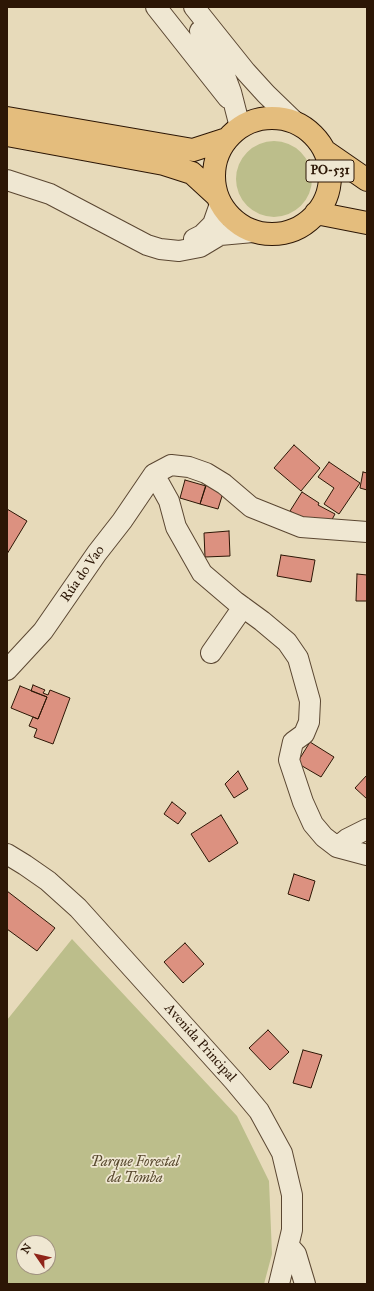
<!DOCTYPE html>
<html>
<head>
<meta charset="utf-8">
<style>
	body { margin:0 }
	#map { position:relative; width:374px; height:1291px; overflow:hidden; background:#e7daba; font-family:"IM FELL Great Primer",serif }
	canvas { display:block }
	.frame { position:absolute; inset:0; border:8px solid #2c1605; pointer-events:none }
	.north { position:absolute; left:16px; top:1235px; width:40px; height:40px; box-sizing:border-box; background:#efe7d2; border:1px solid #a19380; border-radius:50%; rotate:304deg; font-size:11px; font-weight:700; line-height:16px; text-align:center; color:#2c1605 }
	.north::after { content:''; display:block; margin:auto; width:14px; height:18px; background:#8f2418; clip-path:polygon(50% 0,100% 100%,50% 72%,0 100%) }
</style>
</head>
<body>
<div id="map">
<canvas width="374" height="1291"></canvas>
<div class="frame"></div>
<div class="north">N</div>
</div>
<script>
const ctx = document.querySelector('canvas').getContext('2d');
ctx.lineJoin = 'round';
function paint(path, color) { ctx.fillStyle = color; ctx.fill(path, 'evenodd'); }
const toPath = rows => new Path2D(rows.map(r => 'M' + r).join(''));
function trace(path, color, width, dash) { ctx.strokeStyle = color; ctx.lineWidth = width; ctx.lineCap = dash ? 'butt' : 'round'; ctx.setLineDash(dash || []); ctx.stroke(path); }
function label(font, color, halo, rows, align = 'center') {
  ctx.font = font + ' "IM FELL Great Primer",serif'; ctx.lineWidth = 3.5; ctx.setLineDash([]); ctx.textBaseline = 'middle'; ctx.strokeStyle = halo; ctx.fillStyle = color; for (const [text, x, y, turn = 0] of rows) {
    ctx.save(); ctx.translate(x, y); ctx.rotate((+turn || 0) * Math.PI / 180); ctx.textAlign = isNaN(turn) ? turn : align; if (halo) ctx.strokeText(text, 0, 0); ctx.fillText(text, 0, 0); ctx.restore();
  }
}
paint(toPath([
	'236 179a38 38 0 1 1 76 0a38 38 0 1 1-76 0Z',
	[72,939,237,1116,269,1181,272,1254,264,1284,7,1284,7,1020],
	[24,1243,48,1243,48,1267,24,1267]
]), '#bcbe8b');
const building = toPath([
	[294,445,320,468,301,491,274,468,294,445],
	[329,462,360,483,339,514,324,504,334,488,318,477,329,462],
	[363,472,367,473,367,490,360,488,363,472],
	[185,480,206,486,200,504,180,498,185,480],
	[207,481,223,493,218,509,200,504,207,481],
	[302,492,319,503,318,505,335,514,328,527,308,522,290,511,302,492],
	[7,509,27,521,7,554,7,509],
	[229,531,230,556,205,557,204,533,229,531],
	[281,555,315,560,311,582,277,576,281,555],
	[357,574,367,575,367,601,356,601,357,574],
	[33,685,45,690,43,693,48,695,50,690,70,698,53,744,34,737,37,729,29,726,33,717,38,719,47,697,31,691,33,685],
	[20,686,47,697,38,719,11,708,20,686],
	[310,742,334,757,321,777,297,763,310,742],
	[238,771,248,789,234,798,225,784,238,771],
	[367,775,367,799,355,788,367,775],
	[172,802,186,813,178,824,164,814,172,802],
	[221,815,238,843,209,862,191,834,221,815],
	[294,874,315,881,309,901,288,894,294,874],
	[7,891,55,928,37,951,7,929,7,891],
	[185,943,204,964,183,983,164,962,185,943],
	[268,1030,289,1052,270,1070,249,1048,268,1030],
	[303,1050,322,1055,311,1088,293,1083,303,1050]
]);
paint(building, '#dc9180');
trace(building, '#2c1605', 1);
const minor = toPath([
	[156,7,228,98],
	[194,7,246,72,266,94,296,123],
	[200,31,222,68,231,92,240,127],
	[7,180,50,194,147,245,160,249,179,251,200,247,220,235,253,232],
	[194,239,202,235,213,224,220,204],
	[154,474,169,501,176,527,202,573,236,602,262,621,287,642,298,658,310,701,309,722,304,734,293,742,289,760,303,802,313,824,324,837,337,847,367,855],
	[211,653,243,607],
	[7,670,43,631,97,553,122,521,154,474,171,465,189,467,206,473,224,484,251,507,301,527,367,532],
	[337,847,347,839,367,829],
	[7,854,25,865,48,881,78,908,234,1081,259,1111,282,1153,292,1195,292,1230,279,1284],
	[289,1246,296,1254,305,1284]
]);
const major = toPath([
	'214 176a58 58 0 1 1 116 0a58 58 0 1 1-116 0Z',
	[7,118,193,150,227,139],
	[7,135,164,164,192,173,217,196],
	[325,151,367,180],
	[316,213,367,223]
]);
trace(minor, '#5b4732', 22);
trace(major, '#2c1605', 24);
trace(minor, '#efe7d2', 20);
trace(major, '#e4bd7d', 22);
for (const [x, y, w] of [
	[330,171,48]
]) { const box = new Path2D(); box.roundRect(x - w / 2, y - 11, w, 22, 3); ctx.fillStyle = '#efe7d2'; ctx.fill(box); trace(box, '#2c1605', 1); }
label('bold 13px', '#2c1605', null, [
	["PO-531",330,171]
]);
label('14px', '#2c1605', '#efe7d2', [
	["Rúa do Vao",83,574,-55],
	["Avenida Principal",200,1043,48]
]);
label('italic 14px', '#57482d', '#efe7d2', [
	["Parque Forestal",135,1163],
	["da Tomba",135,1179]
]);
</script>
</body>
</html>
